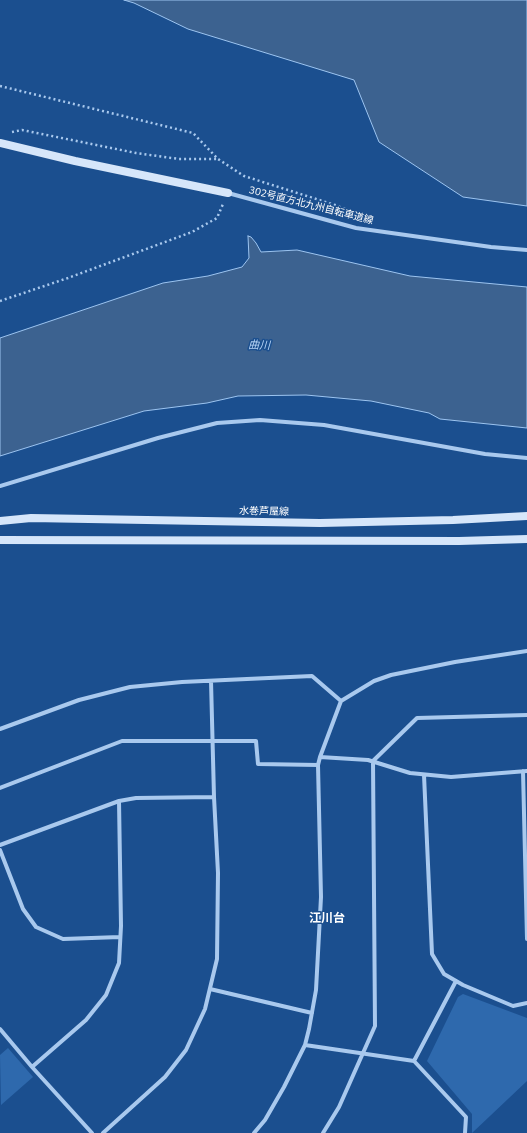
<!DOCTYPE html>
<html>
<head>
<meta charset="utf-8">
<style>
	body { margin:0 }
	canvas { display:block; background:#1b4f8f }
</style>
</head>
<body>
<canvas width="527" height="1133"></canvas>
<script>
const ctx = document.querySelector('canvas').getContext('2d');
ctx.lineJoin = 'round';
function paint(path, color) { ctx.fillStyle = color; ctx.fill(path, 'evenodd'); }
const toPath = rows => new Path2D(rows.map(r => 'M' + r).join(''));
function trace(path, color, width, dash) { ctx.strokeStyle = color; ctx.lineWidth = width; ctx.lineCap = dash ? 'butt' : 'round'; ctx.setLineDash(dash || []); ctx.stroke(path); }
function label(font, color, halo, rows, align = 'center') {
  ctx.font = font + ' "Nunito Sans","Noto Sans JP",sans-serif'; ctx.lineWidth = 3; ctx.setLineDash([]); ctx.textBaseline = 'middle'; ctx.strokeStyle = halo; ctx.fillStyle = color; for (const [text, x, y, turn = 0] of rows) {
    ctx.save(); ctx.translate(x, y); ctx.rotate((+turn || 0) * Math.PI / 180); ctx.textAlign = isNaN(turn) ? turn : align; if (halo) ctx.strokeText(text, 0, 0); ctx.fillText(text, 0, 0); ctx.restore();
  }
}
paint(toPath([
	[463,994,527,1018,527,1081,472,1133,472,1114,427,1061,458,997],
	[8,1048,33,1077,1,1105,0,1055]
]), '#2e69ad');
const water = toPath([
	[124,0,527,0,527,206,463,197,379,142,354,80,188,29,134,3,124,0],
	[248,236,251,237,256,243,261,252,297,250,410,276,527,287,527,428,440,419,429,413,371,401,306,395,238,396,207,403,144,411,0,456,0,338,163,283,208,276,242,267,249,258,248,236]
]);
paint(water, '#3c6290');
trace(water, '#9cc4f0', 1);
trace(toPath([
	[0,86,193,133,218,159,244,176,335,205,366,217],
	[12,132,22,130,136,153,179,159,218,159],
	[0,301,68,278,192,232,217,218,223,204]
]), '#a9c9ee', 2.5, [2, 3]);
trace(toPath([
	[228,193,356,228,491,247,527,250],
	[0,486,158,438,217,423,260,420,324,425,485,454,527,458],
	[0,729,79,700,130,687,182,682,312,676,341,701],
	[320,757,368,760,410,773,451,777,527,771],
	[523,771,527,939],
	[424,775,432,954,444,974,463,985,513,1006,527,1003],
	[0,788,122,741,256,741,258,764,318,765],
	[0,845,119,801,136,798,214,797],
	[0,850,23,909,36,927,63,939,120,937],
	[210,989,312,1013],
	[0,1029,32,1067,92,1133],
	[305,1045,414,1061,466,1117,465,1133],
	[414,1061,456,981],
	[32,1067,86,1020,106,995,119,963,121,926,119,801],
	[103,1133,165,1077,186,1050,205,1009,217,959,218,873,214,797,211,681],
	[254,1133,265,1120,284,1087,305,1045,309,1029,316,990,321,897,318,765,320,757,341,701,374,681,391,675,455,662,527,651],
	[323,1133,339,1107,375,1026,373,761,417,718,527,715]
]), '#a9c9ee', 4);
trace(toPath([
	[0,143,75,161,228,193],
	[0,521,31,518,320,523,453,520,527,516],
	[0,540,459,541,527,539]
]), '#d6e6fa', 8);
label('10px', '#fff', '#1b4f8f', [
	["302号直方北九州自転車道線",311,206,14],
	["水巻芦屋線",264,512,1]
]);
label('italic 11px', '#b5d3f5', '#1b4f8f', [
	["曲川",259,346,2]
]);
label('bold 12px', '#fff', '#1b4f8f', [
	["江川台",327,919]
]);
</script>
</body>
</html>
